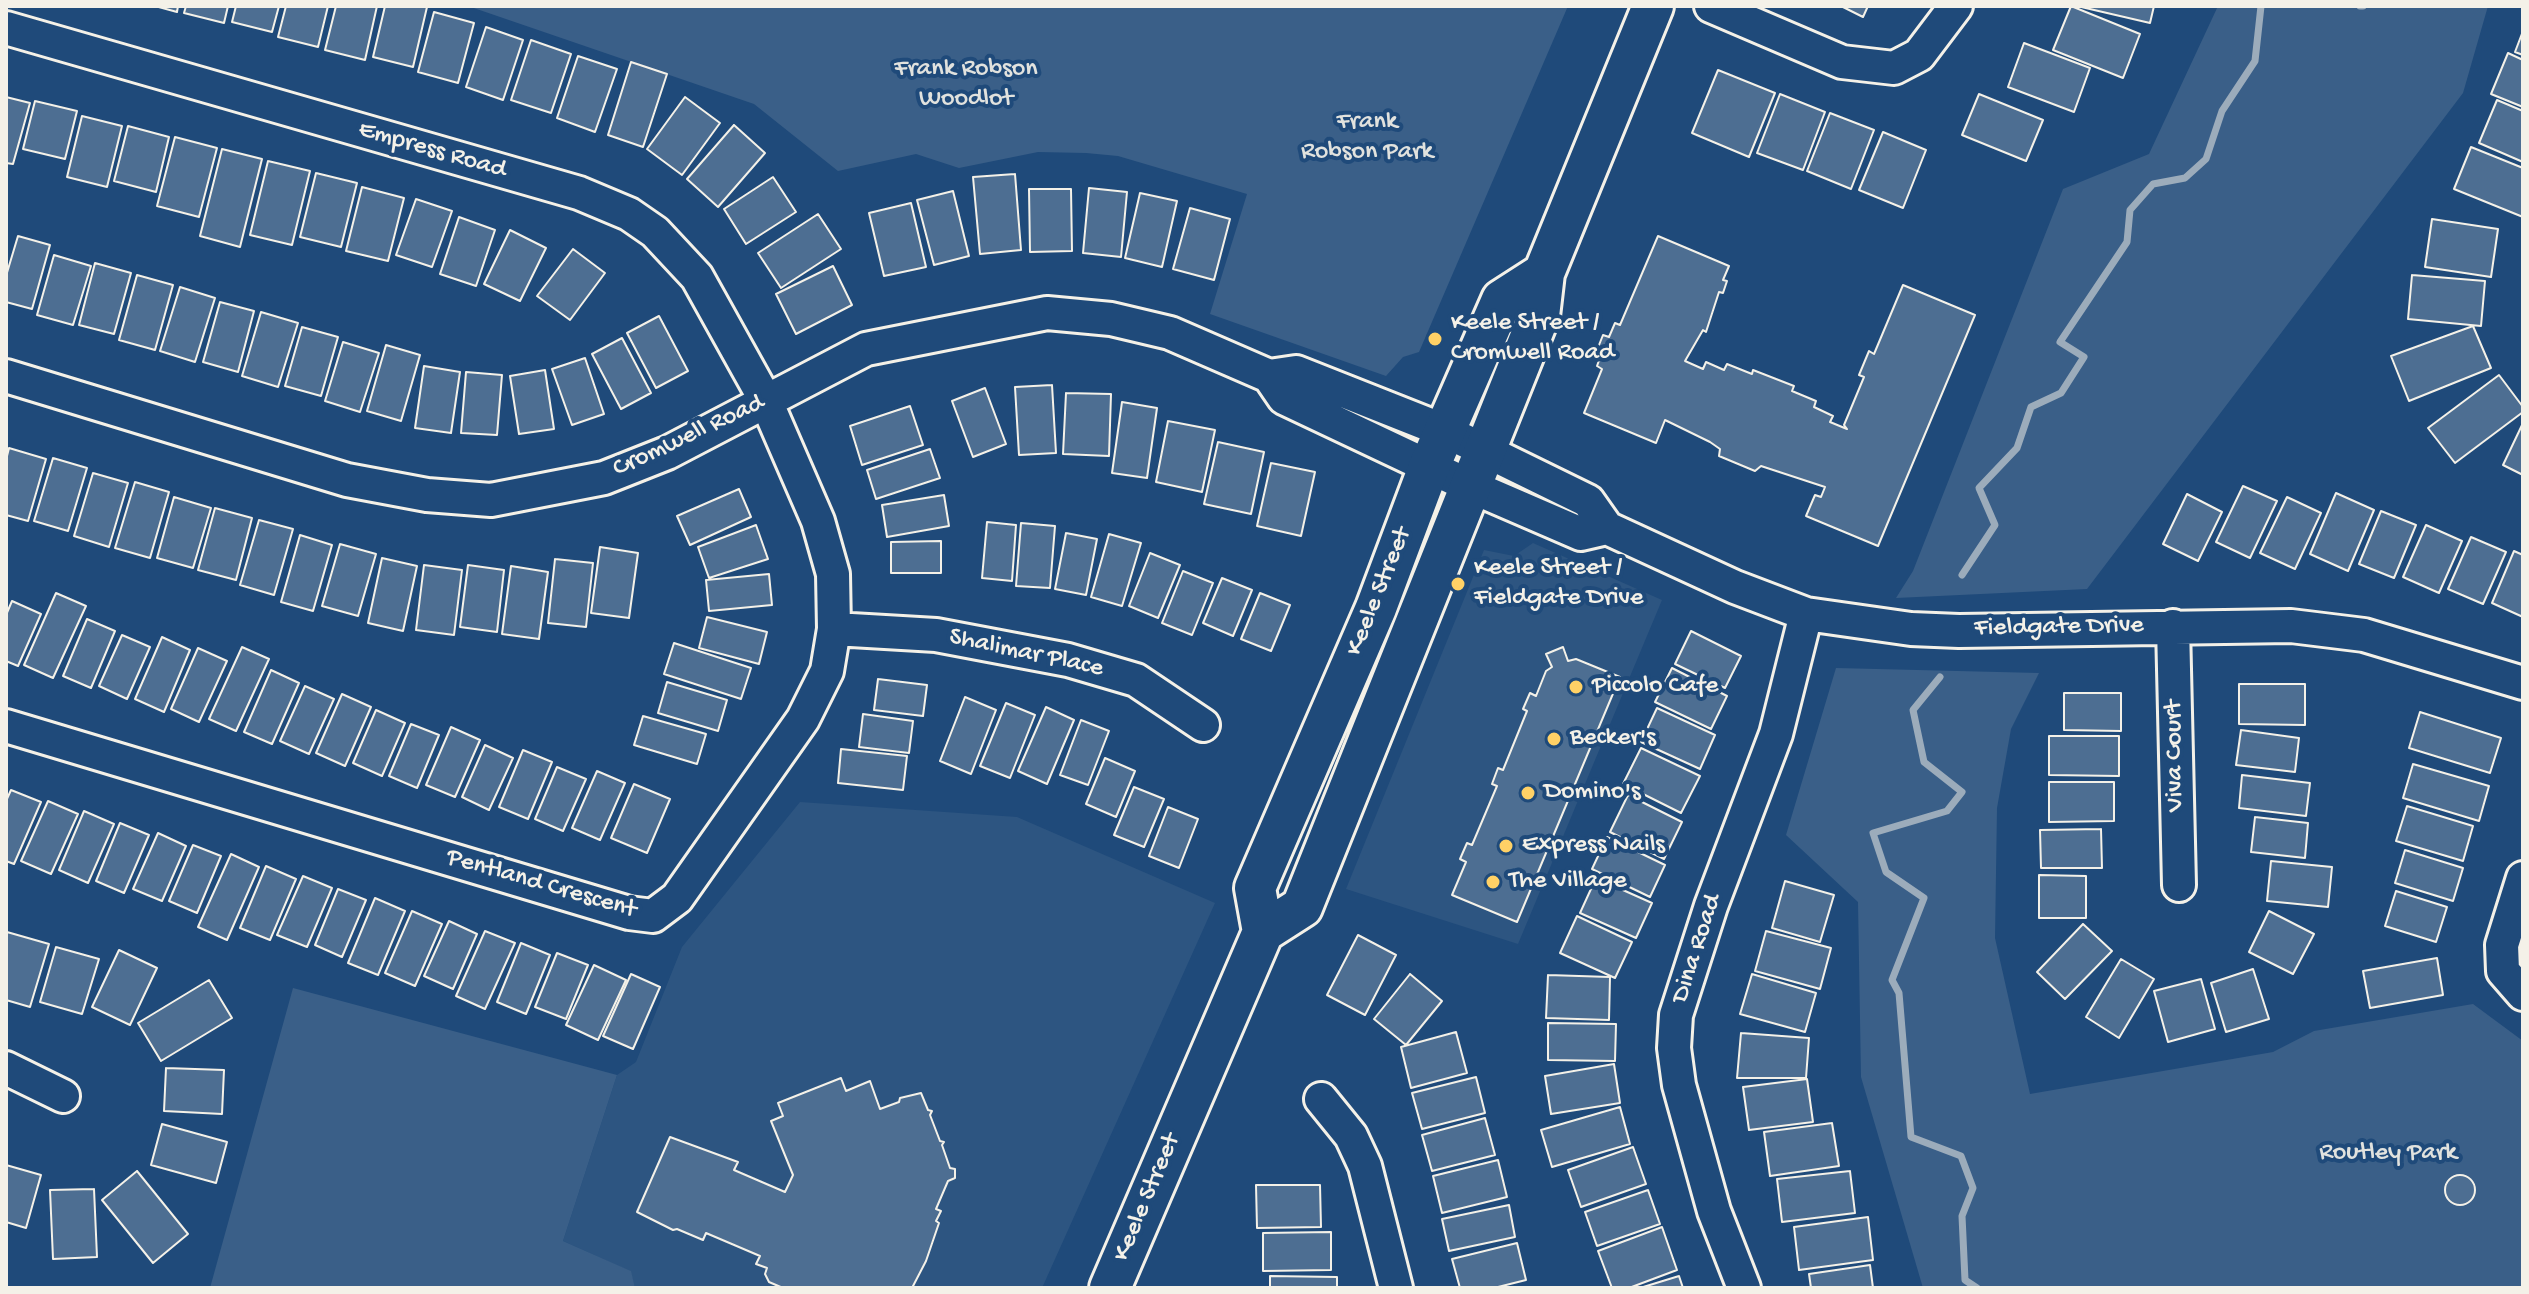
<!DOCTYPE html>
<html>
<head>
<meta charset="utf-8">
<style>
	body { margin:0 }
	#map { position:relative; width:2529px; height:1294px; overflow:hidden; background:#1f4a7a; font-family:"Gochi Hand",sans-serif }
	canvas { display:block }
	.frame { position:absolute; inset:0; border:8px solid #f4f1e8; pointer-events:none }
</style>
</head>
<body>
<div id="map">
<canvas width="2529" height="1294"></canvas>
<div class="frame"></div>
</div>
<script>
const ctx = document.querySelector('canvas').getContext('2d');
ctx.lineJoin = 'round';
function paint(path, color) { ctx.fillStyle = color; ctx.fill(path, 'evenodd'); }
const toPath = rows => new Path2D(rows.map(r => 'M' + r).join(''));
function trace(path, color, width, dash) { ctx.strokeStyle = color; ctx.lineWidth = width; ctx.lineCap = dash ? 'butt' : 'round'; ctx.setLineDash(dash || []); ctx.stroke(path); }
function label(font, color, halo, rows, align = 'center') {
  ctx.font = font + ' "Gochi Hand",sans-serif'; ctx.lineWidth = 8; ctx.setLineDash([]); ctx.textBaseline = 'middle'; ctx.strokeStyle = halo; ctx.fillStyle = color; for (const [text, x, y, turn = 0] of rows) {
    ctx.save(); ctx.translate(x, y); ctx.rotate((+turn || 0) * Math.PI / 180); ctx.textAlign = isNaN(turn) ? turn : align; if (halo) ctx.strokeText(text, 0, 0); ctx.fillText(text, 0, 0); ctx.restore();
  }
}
paint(toPath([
	[1533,543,1662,600,1518,944,1346,889,1484,550,1514,556],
	[800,802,1017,817,1215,903,1042,1288,635,1288,630,1271,563,1241,617,1075,636,1062,682,947]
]), '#2d5581');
paint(toPath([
	[468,6,1568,6,1419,352,1403,357,1386,376,1210,314,1247,194,1118,156,1086,153,1038,152,959,168,916,154,838,171,754,104],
	[2218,6,2488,6,2463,93,2087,589,1896,598,1913,571,2063,189,2149,154],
	[1836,668,2039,673,2011,729,1997,808,1995,938,2030,1094,2273,1052,2314,1031,2473,1004,2523,1041,2523,1288,1923,1288,1861,1077,1858,902,1786,835],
	[293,988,617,1075,563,1241,631,1271,635,1288,210,1288]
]), '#3a5f88');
trace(toPath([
	[2360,6,2363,6],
	[1962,575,1995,525,1979,488,2017,448,2031,407,2061,393,2084,357,2060,342,2127,242,2130,210,2153,184,2185,178,2206,159,2222,111,2255,61,2261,6],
	[1940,677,1913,710,1924,762,1962,792,1947,811,1873,833,1886,872,1924,898,1892,980,1899,993,1911,1137,1961,1156,1973,1188,1962,1216,1965,1280,1977,1288]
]), '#9cacbb', 7);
const building = toPath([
	[155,6,178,6,177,12,155,6],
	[186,6,228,6,224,23,184,13,186,6],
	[236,6,279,6,272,32,232,22,236,6],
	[286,6,328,6,318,47,278,37,286,6],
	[336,6,377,6,365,60,325,50,336,6],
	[385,6,427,7,413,67,373,57,385,6],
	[1841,6,1868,6,1863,17,1841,6],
	[2071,6,2140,34,2123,78,2053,50,2071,6],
	[2077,6,2154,6,2150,23,2077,6],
	[434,12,474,23,458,83,418,72,434,12],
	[486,27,523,40,503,100,466,87,486,27],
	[2523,31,2523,55,2515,52,2523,31],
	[531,40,571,54,551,113,511,100,531,40],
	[2024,43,2090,68,2074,112,2008,87,2024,43],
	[2508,53,2523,60,2523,107,2491,94,2508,53],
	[578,56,617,69,595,132,557,118,578,56],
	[631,62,667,74,643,147,608,135,631,62],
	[1718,70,1775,93,1749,157,1692,133,1718,70],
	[1780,94,1825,112,1803,170,1757,153,1780,94],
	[1979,94,2043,120,2026,161,1962,135,1979,94],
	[6,97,30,103,13,164,6,163,6,97],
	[685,97,720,123,682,175,647,149,685,97],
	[2497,100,2523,111,2523,162,2479,143,2497,100],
	[35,101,77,111,65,159,23,149,35,101],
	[1830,113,1874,130,1851,189,1807,171,1830,113],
	[82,116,122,126,107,187,67,177,82,116],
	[734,125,765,153,718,207,687,179,734,125],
	[128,126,169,137,156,192,114,181,128,126],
	[1883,132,1926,150,1903,208,1859,190,1883,132],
	[175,137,217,148,199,217,157,206,175,137],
	[2471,147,2523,168,2523,217,2454,189,2471,147],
	[222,149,262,159,240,247,200,236,222,149],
	[268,161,310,171,292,245,250,235,268,161],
	[316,173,357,183,341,247,300,237,316,173],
	[1015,174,1021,250,980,254,973,177,1015,174],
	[773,177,796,212,746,244,724,209,773,177],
	[362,187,404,198,388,261,346,251,362,187],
	[1089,188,1127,192,1121,257,1083,253,1089,188],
	[1029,189,1071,189,1072,251,1030,252,1029,189],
	[953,191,969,256,934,265,917,200,953,191],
	[1140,193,1177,201,1162,267,1125,258,1140,193],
	[416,199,452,211,432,267,396,255,416,199],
	[911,203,926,267,884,276,869,213,911,203],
	[1190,208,1230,219,1214,280,1173,269,1190,208],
	[818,214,841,249,781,288,758,253,818,214],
	[459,217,495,230,476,286,440,274,459,217],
	[2432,219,2498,229,2491,277,2425,267,2432,219],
	[510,230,546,248,520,301,484,284,510,230],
	[18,236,50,245,32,309,6,302,6,276,18,236],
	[1658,236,1729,266,1723,280,1727,281,1723,293,1719,292,1706,332,1703,330,1685,361,1703,369,1706,362,1724,370,1727,364,1752,374,1753,370,1794,386,1792,391,1816,401,1814,407,1833,416,1830,422,1847,429,1844,425,1864,377,1859,375,1869,351,1874,354,1903,285,1975,315,1878,546,1806,516,1815,495,1821,497,1825,487,1761,466,1755,471,1719,456,1720,449,1710,442,1665,420,1656,443,1584,413,1602,369,1597,366,1602,352,1597,350,1603,335,1609,337,1615,323,1620,325,1658,236],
	[573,249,605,273,570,320,537,296,573,249],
	[54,255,91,266,73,325,37,315,54,255],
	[95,263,131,273,114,334,79,325,95,263],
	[833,266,852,305,796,334,776,294,833,266],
	[137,275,173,285,155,350,119,340,137,275],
	[2412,275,2485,281,2481,326,2408,319,2412,275],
	[180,287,215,298,195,362,160,351,180,287],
	[220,302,254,311,238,372,203,362,220,302],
	[261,312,298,323,278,387,242,376,261,312],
	[659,316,688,371,656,388,627,333,659,316],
	[2473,326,2491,368,2409,401,2391,356,2473,326],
	[302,327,338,337,321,396,285,386,302,327],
	[622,338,651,393,621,409,592,354,622,338],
	[343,342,379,353,360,412,325,401,343,342],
	[386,345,420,355,401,421,367,411,386,345],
	[585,358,604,414,572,425,552,369,585,358],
	[424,366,460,372,451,433,415,428,424,366],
	[545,370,554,429,519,434,510,376,545,370],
	[466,372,502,375,497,435,461,433,466,372],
	[2499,375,2523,407,2523,412,2455,463,2428,428,2499,375],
	[1052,385,1056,453,1019,455,1015,387,1052,385],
	[985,388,1006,444,973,457,952,401,985,388],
	[1066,393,1111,394,1109,456,1063,454,1066,393],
	[1122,402,1157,408,1147,478,1112,473,1122,402],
	[910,406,923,445,862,465,850,426,910,406],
	[1168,421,1215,430,1202,492,1156,482,1168,421],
	[2523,423,2523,475,2503,465,2523,423],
	[1218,442,1264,452,1251,514,1204,504,1218,442],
	[9,448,46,459,28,521,6,515,6,460,9,448],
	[930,449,940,478,876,499,867,470,930,449],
	[53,458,87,468,68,531,34,521,53,458],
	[1271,463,1315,472,1301,536,1257,526,1271,463],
	[93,473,128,483,109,547,74,536,93,473],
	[135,482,169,492,150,558,115,548,135,482],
	[2243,486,2277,501,2250,558,2216,542,2243,486],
	[739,489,751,517,690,545,677,516,739,489],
	[2336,493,2374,510,2348,571,2310,554,2336,493],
	[2187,494,2222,512,2198,561,2163,544,2187,494],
	[944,495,949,526,887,537,882,505,944,495],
	[174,497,211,508,193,568,157,558,174,497],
	[2287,497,2321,513,2295,569,2260,553,2287,497],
	[215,508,252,518,236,580,198,570,215,508],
	[2381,511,2416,525,2394,578,2359,564,2381,511],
	[259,520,293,529,274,595,240,585,259,520],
	[987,522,1016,525,1012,581,982,578,987,522],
	[1021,523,1055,526,1050,588,1016,586,1021,523],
	[756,525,768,559,709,578,698,547,756,525],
	[2426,525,2462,541,2439,593,2403,577,2426,525],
	[1066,533,1097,539,1086,595,1055,589,1066,533],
	[1109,534,1141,543,1122,606,1091,597,1109,534],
	[300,535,332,545,313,611,281,602,300,535],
	[2471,537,2506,552,2483,604,2448,589,2471,537],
	[941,541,941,573,891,573,891,542,941,541],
	[340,544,376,554,358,616,322,606,340,544],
	[600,547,638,553,629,618,591,613,600,547],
	[2514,551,2523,555,2523,617,2492,603,2514,551],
	[1150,553,1180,565,1158,618,1129,606,1150,553],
	[382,558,417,566,403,631,368,623,382,558],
	[555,559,593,563,586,627,548,623,555,559],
	[424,565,462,570,454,635,416,630,424,565],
	[468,565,504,570,497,632,460,627,468,565],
	[511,566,548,572,539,639,502,634,511,566],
	[1183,571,1213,583,1192,635,1162,623,1183,571],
	[769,574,772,605,709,611,706,580,769,574],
	[1222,578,1252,590,1233,636,1203,623,1222,578],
	[56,593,86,606,53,678,24,665,56,593],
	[1260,593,1290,605,1271,651,1241,639,1260,593],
	[12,601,41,614,18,666,6,661,6,615,12,601],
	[707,617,767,632,759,664,699,648,707,617],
	[87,619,115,631,91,688,63,676,87,619],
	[1691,631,1741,656,1725,688,1675,664,1691,631],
	[122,635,150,647,127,699,99,686,122,635],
	[162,637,190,650,164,712,135,699,162,637],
	[674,643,751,668,741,699,664,674,674,643],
	[242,647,269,659,236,731,209,719,242,647],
	[1563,647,1568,661,1576,659,1620,677,1517,922,1452,895,1466,862,1460,859,1467,843,1472,845,1497,786,1492,784,1498,768,1503,770,1527,711,1523,709,1530,693,1536,696,1546,671,1552,667,1546,654,1563,647],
	[198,648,227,661,199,722,171,709,198,648],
	[1672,668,1727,696,1711,729,1655,702,1672,668],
	[271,670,299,683,272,744,244,732,271,670],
	[878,679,927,685,923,716,874,710,878,679],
	[667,682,727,700,718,731,658,713,667,682],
	[2239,684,2305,684,2305,725,2239,724,2239,684],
	[305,686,334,699,309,754,280,741,305,686],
	[2064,693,2121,693,2121,731,2064,730,2064,693],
	[342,694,371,707,345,766,316,753,342,694],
	[965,697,996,710,971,774,940,761,965,697],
	[1006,703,1035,715,1010,778,980,766,1006,703],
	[1046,707,1074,720,1047,784,1018,771,1046,707],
	[1657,708,1715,735,1700,769,1641,742,1657,708],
	[376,710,405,723,382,776,353,763,376,710],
	[2420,712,2501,738,2490,773,2409,748,2420,712],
	[863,714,913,721,909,753,859,747,863,714],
	[643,716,706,734,697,764,634,745,643,716],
	[1081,720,1109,731,1088,785,1060,775,1081,720],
	[411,724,439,735,417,788,389,776,411,724],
	[451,727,480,740,455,797,426,785,451,727],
	[2241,730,2299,738,2295,772,2236,765,2241,730],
	[2049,736,2119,736,2119,776,2049,775,2049,736],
	[485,745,513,758,489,810,462,797,485,745],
	[1641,748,1700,776,1681,813,1623,784,1641,748],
	[841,749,907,756,903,790,838,783,841,749],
	[523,750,552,762,528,819,499,807,523,750],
	[1105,758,1135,771,1116,817,1086,804,1105,758],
	[2413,764,2489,786,2479,821,2403,798,2413,764],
	[557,767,586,779,563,831,535,819,557,767],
	[597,771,625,783,600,840,572,828,597,771],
	[2242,775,2310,783,2306,816,2239,808,2242,775],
	[2049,782,2114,782,2114,821,2049,822,2049,782],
	[634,784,670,799,647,853,611,838,634,784],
	[1134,787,1164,799,1144,847,1114,835,1134,787],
	[11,790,41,802,14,864,6,861,6,801,11,790],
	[1628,795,1682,822,1664,859,1610,832,1628,795],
	[48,801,78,814,51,874,21,861,48,801],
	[2407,806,2473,826,2463,861,2396,841,2407,806],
	[1168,807,1198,819,1179,868,1149,856,1168,807],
	[84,811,114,824,88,883,59,870,84,811],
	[2255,817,2308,823,2305,858,2251,852,2255,817],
	[120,823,149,835,124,893,96,881,120,823],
	[2101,829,2102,868,2041,868,2040,830,2101,829],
	[158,833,186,846,162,901,133,889,158,833],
	[1607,837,1665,865,1650,897,1592,869,1607,837],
	[193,845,221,856,197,913,169,901,193,845],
	[2405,850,2463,868,2453,901,2395,883,2405,850],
	[231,854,259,867,227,940,198,927,231,854],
	[2271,861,2332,867,2328,907,2267,901,2271,861],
	[266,866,296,879,270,940,240,928,266,866],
	[2039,875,2086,876,2086,918,2039,918,2039,875],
	[303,876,332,888,307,947,277,935,303,876],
	[1596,878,1652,903,1636,938,1580,913,1596,878],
	[1785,881,1834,895,1820,942,1772,928,1785,881],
	[338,889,366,900,342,957,315,945,338,889],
	[2396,891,2447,907,2436,942,2385,926,2396,891],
	[375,898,405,911,378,975,348,963,375,898],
	[412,911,442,924,415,986,385,973,412,911],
	[2269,911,2314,934,2293,974,2249,952,2269,911],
	[1577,916,1632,942,1615,978,1560,953,1577,916],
	[449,921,477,934,453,989,424,976,449,921],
	[2083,924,2112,951,2065,999,2037,972,2083,924],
	[485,931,515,943,485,1009,456,996,485,931],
	[1766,931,1831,948,1820,989,1755,971,1766,931],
	[7,932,49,944,30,1007,6,1000,7,932],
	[1358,935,1396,955,1365,1015,1327,995,1358,935],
	[521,943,550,955,526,1014,497,1002,521,943],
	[56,947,99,959,82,1014,40,1002,56,947],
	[119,950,157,968,130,1025,92,1007,119,950],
	[557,953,588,965,566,1019,535,1007,557,953],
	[2437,958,2443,995,2370,1008,2363,971,2437,958],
	[2121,959,2154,979,2119,1038,2086,1017,2121,959],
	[594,965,626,980,598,1040,566,1025,594,965],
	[2253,969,2269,1019,2226,1032,2211,983,2253,969],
	[631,974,660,987,633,1049,603,1036,631,974],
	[1410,974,1442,1001,1406,1045,1374,1019,1410,974],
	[1752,974,1816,993,1805,1032,1740,1014,1752,974],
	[1548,975,1610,977,1609,1020,1546,1018,1548,975],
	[2201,979,2215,1029,2168,1042,2154,991,2201,979],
	[209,980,232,1018,161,1061,138,1023,209,980],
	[1548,1023,1616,1024,1615,1061,1548,1060,1548,1023],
	[1456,1032,1467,1073,1411,1088,1401,1047,1456,1032],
	[1741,1033,1809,1038,1806,1078,1737,1078,1741,1033],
	[1614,1064,1620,1103,1551,1114,1545,1076,1614,1064],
	[166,1068,224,1070,222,1114,164,1111,166,1068],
	[1476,1077,1485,1113,1422,1129,1412,1093,1476,1077],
	[841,1078,846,1091,870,1081,880,1109,899,1102,900,1098,921,1093,928,1110,932,1111,930,1115,940,1141,944,1142,942,1145,950,1168,955,1169,955,1178,948,1181,936,1209,941,1211,936,1221,939,1223,926,1261,912,1288,783,1288,769,1282,765,1274,767,1268,756,1264,760,1256,706,1233,703,1240,677,1229,673,1230,637,1212,670,1137,738,1162,734,1170,785,1192,793,1175,771,1121,783,1116,778,1103,841,1078],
	[1807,1079,1813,1122,1749,1130,1743,1087,1807,1079],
	[1620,1107,1630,1144,1552,1167,1541,1130,1620,1107],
	[1485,1118,1495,1155,1432,1171,1422,1135,1485,1118],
	[1832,1123,1839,1166,1770,1176,1764,1132,1832,1123],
	[162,1124,227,1142,216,1183,151,1165,162,1124],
	[1633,1147,1646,1184,1581,1207,1568,1170,1633,1147],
	[1498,1160,1507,1197,1442,1213,1433,1176,1498,1160],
	[6,1165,41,1175,26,1228,6,1222,6,1165],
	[137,1171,188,1234,153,1263,102,1200,137,1171],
	[1850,1171,1855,1213,1782,1222,1777,1179,1850,1171],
	'2445 1190a15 15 0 1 1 30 0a15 15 0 1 1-30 0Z',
	[1256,1185,1320,1185,1321,1227,1257,1228,1256,1185],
	[94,1189,97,1257,53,1259,50,1190,94,1189],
	[1648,1190,1660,1224,1597,1246,1585,1212,1648,1190],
	[1509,1205,1515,1237,1449,1251,1442,1219,1509,1205],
	[1868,1217,1873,1260,1799,1270,1794,1227,1868,1217],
	[1662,1227,1677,1270,1629,1288,1612,1288,1598,1251,1662,1227],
	[1331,1232,1331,1270,1263,1271,1263,1233,1331,1232],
	[1517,1243,1526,1280,1494,1288,1460,1288,1452,1259,1517,1243],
	[1870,1265,1873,1288,1811,1288,1809,1274,1870,1265],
	[1270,1276,1337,1277,1337,1288,1270,1288,1270,1276],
	[1679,1276,1683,1288,1640,1288,1679,1276]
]);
paint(building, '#4d6e92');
trace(building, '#f4f1e8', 2);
const minor = toPath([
	[1711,6,1842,62,1894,68,1919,55,1956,6],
	[6,28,579,193,629,214,655,232,697,277,766,401,818,521,833,574,834,629,827,671,803,719,677,898,653,916,629,913,6,726],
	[6,376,347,480,427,495,491,500,604,478,667,453,866,349,1047,313,1111,319,1170,333,1269,376,1296,372,1445,431,1588,501,1607,528,1735,587,1806,614,1911,629,1959,631,2291,626,2364,635,2523,683],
	[1269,376,1284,398,1470,486,1581,534,1607,528],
	[2173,626,2179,885],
	[834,629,936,635,1068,660,1136,680,1203,725],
	[2523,878,2502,945,2503,971,2523,994],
	[6,1068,63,1096],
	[1321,1099,1351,1136,1365,1166,1396,1288],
	[1744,1288,1714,1211,1679,1085,1674,1048,1676,1015,1711,906,1776,734,1806,614]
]);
const major = toPath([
	[1263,932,1255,888,1376,608,1429,467,1502,300,1544,273],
	[1110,1288,1263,932,1302,907,1539,316,1544,273,1653,6]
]);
trace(minor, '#f4f1e8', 38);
trace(major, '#f4f1e8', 46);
trace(minor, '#1f4a7a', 32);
trace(major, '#1f4a7a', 40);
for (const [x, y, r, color] of [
	[1435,339,8,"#ffd166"],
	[1458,584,8,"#ffd166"],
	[1576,687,8,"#ffd166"],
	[1554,739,8,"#ffd166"],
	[1528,793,8,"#ffd166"],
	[1506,846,8,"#ffd166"],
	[1493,882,8,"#ffd166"]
]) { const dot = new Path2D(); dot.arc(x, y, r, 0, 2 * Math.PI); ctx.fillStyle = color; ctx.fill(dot); trace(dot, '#1f4a7a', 3); }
label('26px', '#e1e2de', '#1f4a7a', [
	["Frank Robson",966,70],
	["Woodlot",966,100],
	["Frank",1367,123],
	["Robson Park",1367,153],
	["Routley Park",2388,1154]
]);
label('26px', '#f4f1e8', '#1f4a7a', [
	["Empress Road",432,151,16],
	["Cromwell Road",689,437,-25],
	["Keele Street",1380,592,-68],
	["Fieldgate Drive",2059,628,-1],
	["Shalimar Place",1026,654,12],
	["Viva Court",2176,756,-91],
	["Pentland Crescent",541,885,16],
	["Dina Road",1698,949,-72],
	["Keele Street",1148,1198,-67]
]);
label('26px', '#f4f1e8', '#1f4a7a', [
	["Keele Street /",1451,324],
	["Cromwell Road",1451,354],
	["Keele Street /",1474,569],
	["Fieldgate Drive",1474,599],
	["Piccolo Cafe",1592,687],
	["Becker's",1570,739],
	["Domino's",1544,793],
	["Express Nails",1522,846],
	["The Village",1509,882]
], 'left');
</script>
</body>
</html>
